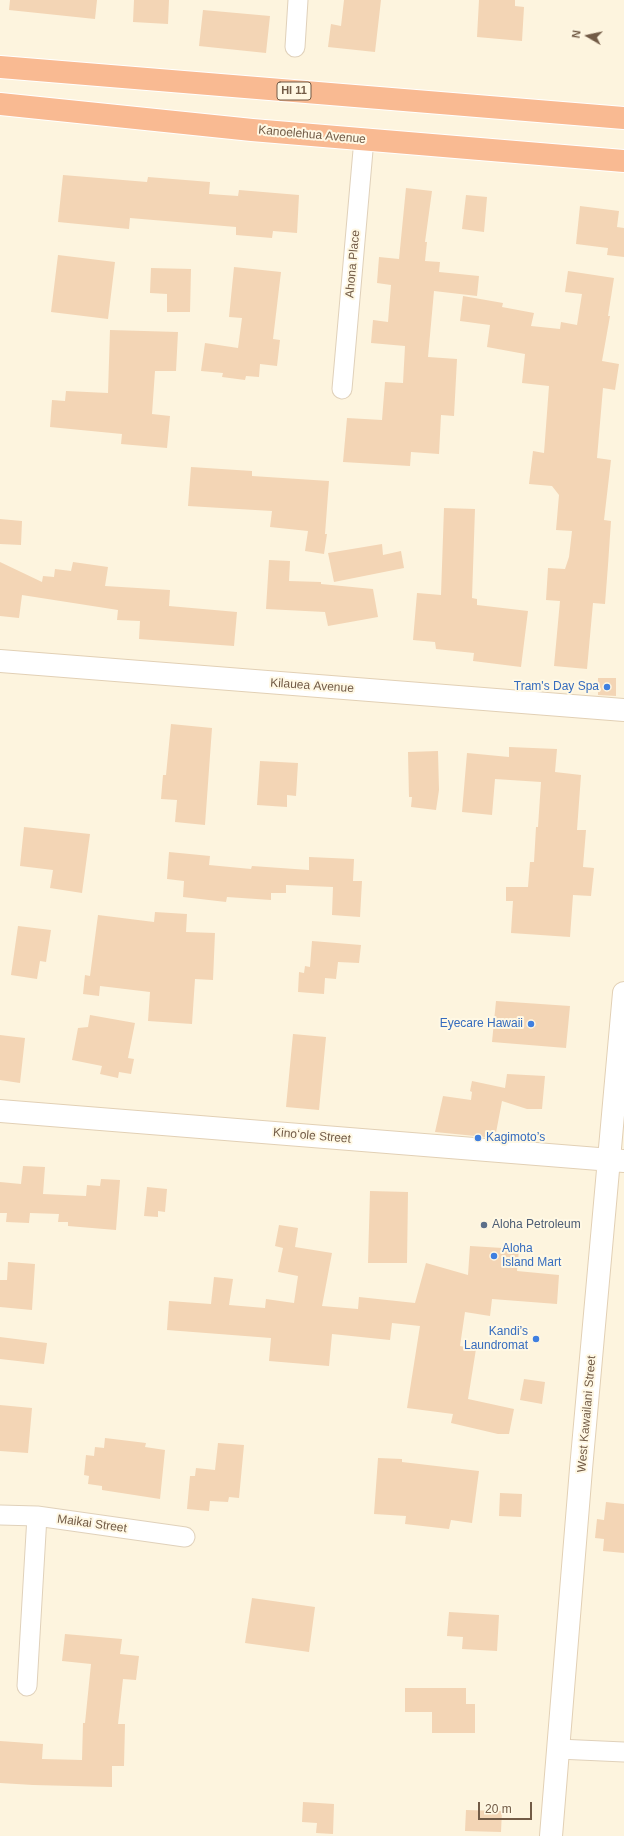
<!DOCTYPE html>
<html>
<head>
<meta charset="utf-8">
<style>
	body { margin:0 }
	#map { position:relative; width:624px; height:1836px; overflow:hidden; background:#fdf4de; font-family:Arial,sans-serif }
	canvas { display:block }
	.north { position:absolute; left:568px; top:16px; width:40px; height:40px; -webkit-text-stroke:3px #fff8e4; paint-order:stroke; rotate:279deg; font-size:11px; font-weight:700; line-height:16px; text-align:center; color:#725b46 }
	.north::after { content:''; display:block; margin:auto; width:14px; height:18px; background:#725b46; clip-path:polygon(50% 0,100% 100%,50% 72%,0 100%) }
	.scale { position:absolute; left:478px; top:1802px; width:54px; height:18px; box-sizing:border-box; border:2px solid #725b46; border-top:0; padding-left:5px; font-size:12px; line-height:14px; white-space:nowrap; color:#725b46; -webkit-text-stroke:3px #fff8e4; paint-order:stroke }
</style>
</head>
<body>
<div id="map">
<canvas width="624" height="1836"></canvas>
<div class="north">N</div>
<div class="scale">20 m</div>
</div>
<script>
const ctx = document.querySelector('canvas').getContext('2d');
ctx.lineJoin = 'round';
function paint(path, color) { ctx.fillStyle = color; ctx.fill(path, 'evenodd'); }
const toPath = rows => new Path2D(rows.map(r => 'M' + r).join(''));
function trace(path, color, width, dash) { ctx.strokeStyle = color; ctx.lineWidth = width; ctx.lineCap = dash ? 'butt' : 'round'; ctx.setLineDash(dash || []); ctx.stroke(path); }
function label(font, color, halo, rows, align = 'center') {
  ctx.font = font + ' Arial,sans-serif'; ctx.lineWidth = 4; ctx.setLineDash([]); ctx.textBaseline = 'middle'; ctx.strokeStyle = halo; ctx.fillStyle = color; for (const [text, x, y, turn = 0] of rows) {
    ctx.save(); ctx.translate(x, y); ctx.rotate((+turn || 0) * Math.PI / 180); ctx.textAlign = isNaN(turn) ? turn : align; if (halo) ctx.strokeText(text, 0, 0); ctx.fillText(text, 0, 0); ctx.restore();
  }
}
paint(toPath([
	[10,0,97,0,95,19,9,10],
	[134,0,169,0,168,24,133,22],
	[344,0,381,0,375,52,328,47,331,24,341,26],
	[479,0,515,0,515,6,524,7,522,41,477,37],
	[203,10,270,16,266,53,199,46],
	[63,175,147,182,148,177,210,182,209,194,238,196,239,190,299,195,297,233,273,231,272,238,236,235,236,227,130,218,129,229,58,222],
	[406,188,432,191,425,242,427,242,425,261,440,262,439,272,479,276,477,296,434,291,428,357,457,359,454,416,441,415,439,454,411,452,410,466,343,462,347,418,382,420,385,382,403,383,405,346,371,343,373,320,388,322,391,285,377,283,379,257,399,259],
	[466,195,487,197,484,232,462,229],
	[580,206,619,211,617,227,624,228,624,257,607,255,608,248,576,244],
	[58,255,115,262,108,319,51,312],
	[234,267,281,272,273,339,280,340,277,366,260,364,259,377,246,376,245,380,222,377,223,373,201,371,205,343,238,348,242,318,229,317],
	[151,268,191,269,190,312,167,312,167,294,150,293],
	[568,271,614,278,608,316,610,316,602,361,619,364,615,390,603,388,597,458,611,460,604,520,611,521,608,565,605,604,593,603,587,669,554,666,560,601,546,600,548,568,565,569,569,557,572,531,556,530,559,495,552,486,529,484,533,451,544,453,549,386,522,383,525,354,487,347,490,325,460,321,463,296,503,303,502,307,534,313,531,326,560,329,561,322,577,325,582,294,565,292],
	[110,330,178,332,176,371,155,371,152,414,170,416,167,448,121,444,122,434,50,427,52,400,65,401,66,391,108,393],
	[191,467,252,471,252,476,329,481,325,534,327,534,324,554,305,551,308,531,270,527,272,511,188,506],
	[444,508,475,509,472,598,477,599,477,605,528,611,521,667,473,661,474,653,436,649,435,642,413,640,417,593,441,595],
	[0,519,22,521,21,545,0,544],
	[382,544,383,555,401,551,404,568,334,582,328,553],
	[269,560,290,561,289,581,321,582,321,584,373,589,378,617,328,626,325,612,266,609],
	[0,562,42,582,43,576,54,577,55,569,71,571,73,562,108,567,105,586,170,590,169,606,237,612,234,646,139,639,140,621,117,620,118,610,22,595,19,618,0,616],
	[598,678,616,678,616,696,598,695],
	[171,724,212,728,205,825,175,822,177,800,161,799,163,775,166,775],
	[509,747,557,749,555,772,581,775,577,830,586,830,583,867,594,868,591,896,573,895,570,937,511,933,513,901,506,901,506,887,528,887,530,862,534,862,536,827,538,827,541,782,495,779,492,815,462,812,467,753,509,757],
	[438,751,439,790,436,810,411,807,412,797,409,797,408,752],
	[260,761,298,763,296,796,287,795,287,807,257,805],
	[24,827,90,834,82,893,50,888,53,870,20,866],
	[169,852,210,856,209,865,251,869,252,866,309,870,309,857,354,859,353,881,362,881,360,917,332,915,333,887,286,885,286,893,271,893,271,900,227,897,226,902,183,897,184,881,167,879],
	[155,912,187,914,186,932,215,933,213,980,195,979,192,1024,148,1021,150,992,100,986,99,996,83,994,85,975,90,976,98,915,154,922],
	[18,926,51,930,46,962,40,961,37,979,11,975],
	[312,941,361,945,359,963,338,962,336,979,325,978,324,994,298,992,299,972,304,973,305,966,310,967],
	[496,1001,570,1006,566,1048,492,1042],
	[90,1015,135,1023,128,1058,134,1059,131,1074,119,1072,118,1078,100,1074,102,1066,72,1060,78,1028,88,1027],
	[293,1034,326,1037,319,1110,286,1107],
	[0,1035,25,1038,20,1083,0,1080],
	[507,1074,545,1076,542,1109,527,1109,502,1101,495,1138,435,1132,443,1096,471,1100,472,1092,470,1091,472,1081,505,1088],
	[23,1166,45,1167,43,1194,86,1196,87,1185,100,1186,101,1179,120,1180,116,1230,68,1226,68,1222,58,1222,59,1214,30,1213,29,1223,6,1222,7,1213,0,1213,0,1182,21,1184],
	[147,1187,167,1189,165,1212,158,1211,158,1217,144,1216],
	[370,1191,408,1192,407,1263,368,1263],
	[279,1225,298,1228,295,1247,332,1253,322,1306,358,1309,359,1297,415,1303,426,1263,468,1275,470,1246,519,1249,517,1271,559,1275,557,1304,492,1299,490,1316,465,1312,460,1346,476,1349,468,1399,514,1409,509,1434,498,1434,451,1423,453,1414,407,1408,420,1326,392,1323,390,1340,332,1334,329,1366,269,1361,271,1338,167,1330,169,1301,211,1304,214,1277,233,1279,229,1305,265,1308,266,1299,294,1303,298,1276,278,1272,283,1248,275,1246],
	[8,1262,35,1264,32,1310,0,1307,0,1280,7,1280],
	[0,1337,47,1343,44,1364,0,1359],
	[524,1379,545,1382,542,1404,520,1400],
	[0,1405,32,1408,28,1453,0,1451],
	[105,1438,146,1443,145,1447,165,1450,160,1499,102,1490,102,1486,88,1484,89,1476,84,1475,86,1455,94,1456,95,1447,104,1448],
	[218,1443,244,1445,239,1498,229,1497,228,1502,210,1501,209,1511,187,1509,190,1476,195,1476,196,1468,215,1470],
	[378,1458,402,1459,402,1462,479,1471,472,1523,451,1520,449,1529,405,1524,406,1516,374,1514],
	[500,1493,522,1494,521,1517,499,1516],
	[606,1502,624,1504,624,1553,603,1551,604,1539,595,1538,597,1519,604,1520],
	[252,1598,315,1607,309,1652,245,1643],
	[449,1612,499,1615,497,1651,462,1649,463,1637,447,1636],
	[65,1634,122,1639,120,1654,139,1656,136,1680,123,1679,118,1724,125,1724,124,1766,112,1766,112,1787,33,1785,0,1783,0,1741,43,1744,42,1759,82,1760,83,1723,85,1723,91,1664,62,1661],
	[405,1688,466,1688,466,1704,475,1704,475,1733,432,1733,432,1712,405,1712],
	[303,1802,334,1804,333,1834,316,1833,317,1823,302,1822],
	[466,1810,502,1811,501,1832,465,1831]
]), '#f3d5b5');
const street = toPath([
	[295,47,298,0],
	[342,389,364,139],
	[0,1515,37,1516,185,1537],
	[27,1686,37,1516],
	[558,1749,624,1752]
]);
const secondary = toPath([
	[0,661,624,710],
	[0,1111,624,1161],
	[551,1836,581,1469,624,993]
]);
const highway = toPath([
	[0,67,624,118],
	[0,104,252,130,624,161]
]);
trace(street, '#e0d1ba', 21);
trace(secondary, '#e2d0b5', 24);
trace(highway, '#fff', 24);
trace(street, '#fff', 19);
trace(secondary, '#fff', 22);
trace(highway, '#f9ba92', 22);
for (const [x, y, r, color] of [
	[607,687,4,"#3f7fe0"],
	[531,1024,4,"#3f7fe0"],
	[478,1138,4,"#3f7fe0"],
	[484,1225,4,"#5c6f8a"],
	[494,1256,4,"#3f7fe0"],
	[536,1339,4,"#3f7fe0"]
]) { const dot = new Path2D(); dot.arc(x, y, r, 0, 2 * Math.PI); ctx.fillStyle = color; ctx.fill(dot); trace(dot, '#fff8e4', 1.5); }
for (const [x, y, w] of [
	[294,91,34]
]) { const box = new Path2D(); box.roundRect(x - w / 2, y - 9, w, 18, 3); ctx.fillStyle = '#fff8e4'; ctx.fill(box); trace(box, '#725b46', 1); }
label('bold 11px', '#725b46', null, [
	["HI 11",294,91]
]);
label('12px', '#725b46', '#fff8e4', [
	["Kanoelehua Avenue",312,135,5],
	["Ahona Place",353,264,-85],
	["Kilauea Avenue",312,686,4],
	["Kinoʻole Street",312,1136,5],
	["West Kawailani Street",587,1414,-85],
	["Maikai Street",92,1524,8]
]);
label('12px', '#366cbe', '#fff8e4', [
	["Tram's Day Spa",599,687],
	["Eyecare Hawaii",523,1024],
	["Kagimoto’s",486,1138,"left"],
	["Aloha",502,1249,"left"],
	["Island Mart",502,1263,"left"],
	["Kandi’s",528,1332],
	["Laundromat",528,1346]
], 'right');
label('12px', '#4e5e75', '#fff8e4', [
	["Aloha Petroleum",492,1225]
], 'left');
</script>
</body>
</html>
